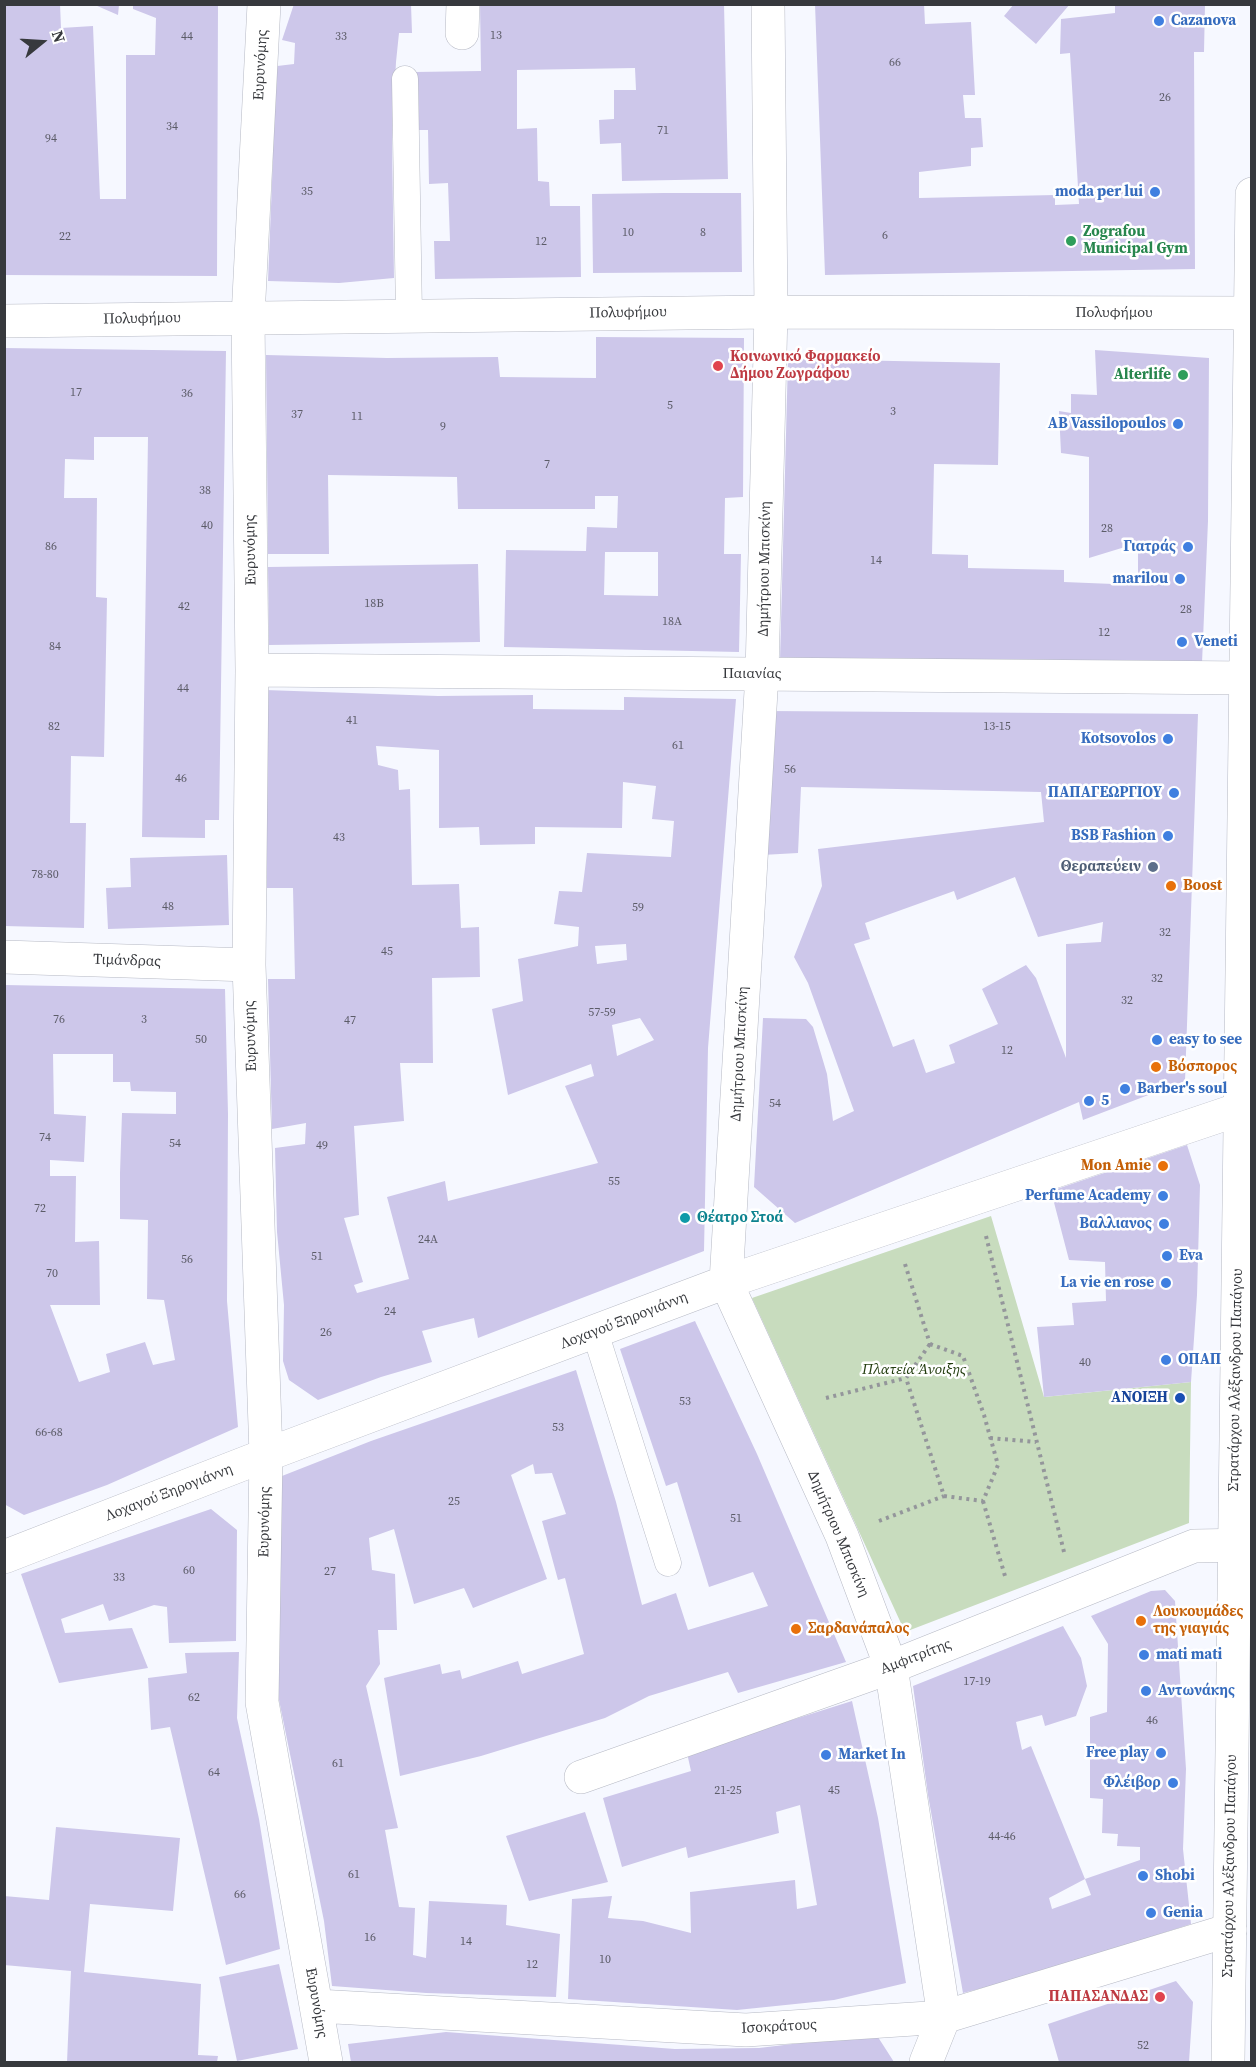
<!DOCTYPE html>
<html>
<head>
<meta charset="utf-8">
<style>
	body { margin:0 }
	#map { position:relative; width:1256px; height:2067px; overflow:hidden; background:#f6f8ff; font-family:"Source Serif 4",serif }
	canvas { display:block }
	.frame { position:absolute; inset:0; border:6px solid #37393d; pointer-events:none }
	.north { position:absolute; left:12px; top:12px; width:60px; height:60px; -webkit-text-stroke:4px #fff; paint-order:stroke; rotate:72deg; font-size:16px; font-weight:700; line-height:24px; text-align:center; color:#37393d }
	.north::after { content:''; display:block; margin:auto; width:21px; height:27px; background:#37393d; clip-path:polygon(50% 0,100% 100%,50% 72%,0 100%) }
</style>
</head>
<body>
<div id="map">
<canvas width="1256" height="2067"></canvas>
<div class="frame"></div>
<div class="north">N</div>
</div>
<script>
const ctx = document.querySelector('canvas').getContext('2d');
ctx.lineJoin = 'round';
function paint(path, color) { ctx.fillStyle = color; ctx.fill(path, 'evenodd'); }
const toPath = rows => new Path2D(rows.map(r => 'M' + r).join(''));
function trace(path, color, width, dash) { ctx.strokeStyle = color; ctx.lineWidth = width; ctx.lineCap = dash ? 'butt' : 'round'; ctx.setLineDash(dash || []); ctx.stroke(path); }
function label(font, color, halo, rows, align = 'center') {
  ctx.font = font + ' "Source Serif 4",serif'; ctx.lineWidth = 5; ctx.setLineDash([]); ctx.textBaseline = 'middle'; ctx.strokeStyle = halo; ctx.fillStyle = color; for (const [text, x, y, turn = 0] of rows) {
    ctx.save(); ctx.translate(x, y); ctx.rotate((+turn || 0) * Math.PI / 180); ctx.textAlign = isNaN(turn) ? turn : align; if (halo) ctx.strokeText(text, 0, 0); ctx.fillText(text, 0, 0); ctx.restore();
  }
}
paint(toPath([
	[991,1216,1044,1397,1191,1382,1189,1523,905,1632,752,1298]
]), '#c8dcbe');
paint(toPath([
	[4,4,60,4,61,28,93,26,100,199,126,199,126,55,155,55,156,18,133,9,133,4,218,4,217,276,4,275],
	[294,4,411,4,412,33,399,33,396,62,392,140,394,278,339,283,268,281,273,157,269,67,294,64,295,43,282,40],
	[480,4,724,4,728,179,622,181,621,143,600,144,599,120,614,119,614,90,636,90,635,68,517,70,517,129,537,128,538,181,549,182,550,206,580,206,581,277,435,279,434,241,450,241,448,183,429,184,428,130,416,130,415,72,481,71],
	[815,4,924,4,925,24,971,22,975,95,963,95,965,118,981,118,983,147,971,148,971,166,919,172,919,198,1055,195,1055,205,1079,204,1070,53,1060,54,1061,19,1115,13,1115,4,1205,4,1204,52,1194,52,1195,269,825,275],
	[1014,4,1070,4,1036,44,1004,16],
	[95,5,119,5,118,15],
	[664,193,741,193,742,272,593,273,592,194],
	[596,337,744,338,743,497,725,498,724,554,741,554,739,652,504,647,506,550,586,551,587,527,617,528,618,496,595,496,595,509,458,509,457,477,328,475,329,554,268,554,266,355,387,358,498,357,500,377,596,378],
	[605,552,658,552,658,596,604,595],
	[4,348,226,351,219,820,205,820,205,838,142,837,148,437,94,437,94,460,65,459,64,498,97,498,96,597,107,598,104,757,71,756,70,823,86,823,84,928,4,926],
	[1095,350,1209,358,1208,521,1202,663,780,660,788,359,1000,363,998,465,934,464,932,554,968,555,968,568,1064,570,1064,582,1138,585,1138,543,1089,558,1089,457,1061,453,1059,411,1071,413,1071,394,1097,395],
	[478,564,480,642,269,645,268,567],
	[265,690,438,696,533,695,533,709,624,710,624,697,736,699,708,1048,704,1251,478,1338,474,1318,422,1331,432,1362,381,1377,318,1400,289,1380,283,1361,284,1305,277,1232,275,1148,305,1144,306,1123,272,1129,268,979,295,979,293,888,267,888],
	[376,746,439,750,439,828,479,827,480,845,535,844,535,827,622,828,623,782,656,786,652,819,674,821,671,857,587,853,582,892,559,891,554,924,579,927,578,946,518,959,523,1001,492,1009,508,1095,591,1064,594,1076,565,1086,598,1163,448,1201,445,1181,387,1197,409,1279,357,1293,354,1285,363,1282,344,1218,359,1215,354,1126,404,1121,400,1063,433,1063,432,978,480,977,479,927,461,928,459,884,412,885,410,789,399,790,398,770,378,765],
	[626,944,627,960,597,964,595,946],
	[640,1018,654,1040,617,1056,612,1025],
	[768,711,1198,714,1185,1081,1083,1120,1079,1102,795,1223,754,1187,763,1018,806,1019,813,1027,827,1074,833,1121,854,1111,808,983,794,957,822,886,818,849,1044,822,1041,792,801,787,798,853,762,855],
	[1015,877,1038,937,1103,922,1101,942,1066,944,1066,1058,1036,978,1026,965,982,989,998,1024,949,1045,955,1063,926,1073,914,1039,893,1047,854,944,870,939,865,923,954,891,957,900],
	[227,855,229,925,108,929,106,888,131,887,130,858],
	[4,985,225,989,228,1114,227,1301,238,1427,107,1485,24,1515,4,1504],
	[53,1054,113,1054,113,1082,130,1082,131,1091,176,1092,176,1114,122,1113,120,1173,120,1219,148,1220,147,1299,164,1300,175,1360,153,1365,145,1342,106,1354,110,1372,79,1382,50,1305,100,1305,99,1241,75,1242,76,1176,50,1176,50,1160,84,1162,86,1116,54,1114],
	[1187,1145,1200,1185,1197,1295,1191,1382,1044,1397,1037,1327,1074,1325,1072,1303,1106,1301,1105,1262,1069,1260,1051,1191],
	[695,1321,757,1454,846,1662,738,1693,728,1672,649,1696,605,1718,481,1756,400,1776,384,1678,440,1664,442,1674,460,1670,462,1679,518,1661,522,1674,584,1654,565,1578,558,1580,542,1521,566,1514,552,1473,535,1474,533,1464,511,1475,547,1579,473,1608,464,1588,414,1604,394,1529,369,1538,372,1570,395,1574,397,1630,378,1630,380,1664,366,1686,398,1828,385,1830,399,1907,415,1908,413,1955,426,1958,429,1901,507,1905,506,1925,560,1934,556,1997,426,1993,332,1986,324,1921,279,1700,275,1493,282,1476,371,1441,576,1370,616,1502,642,1605,676,1593,688,1630,768,1606,753,1572,709,1587,677,1482,666,1486,620,1349],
	[211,1509,237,1530,236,1641,169,1643,167,1607,154,1605,109,1621,103,1604,61,1619,65,1633,132,1628,148,1668,59,1683,21,1574],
	[1165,1590,1175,1601,1186,1769,1183,1849,1191,1924,1033,1975,963,1993,928,1795,913,1686,1063,1626,1081,1658,1087,1686,1076,1716,1045,1726,1042,1715,1016,1722,1022,1750,1031,1746,1085,1879,1140,1860,1140,1847,1117,1846,1118,1834,1102,1833,1103,1799,1090,1798,1090,1717,1107,1712,1108,1644,1091,1616,1151,1591],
	[1085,1879,1091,1895,1052,1909,1049,1898],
	[239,1652,237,1718,259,1819,280,1949,226,1965,170,1727,151,1730,148,1678,187,1673,185,1653],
	[852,1701,878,1818,906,1983,834,2000,737,2010,568,1999,572,1899,612,1896,608,1918,643,1921,691,1933,690,1892,795,1880,797,1909,817,1905,800,1805,776,1812,779,1833,688,1858,686,1847,622,1867,603,1798,691,1771,687,1753],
	[585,1812,608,1882,529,1901,506,1836],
	[56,1827,180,1838,173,1911,90,1904,84,1972,201,1984,198,2055,218,2056,217,2062,67,2062,71,1971,4,1965,4,1896,49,1900],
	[279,1964,298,2049,237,2061,219,1977],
	[1176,1981,1193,2002,1189,2062,1059,2062,1048,2024],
	[446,2032,675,2049,759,2048,876,2034,894,2062,351,2062,348,2044]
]), '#cdc7ea');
const lane = toPath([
	[405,79,409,315],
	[595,1332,668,1563]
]);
const street = toPath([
	[264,4,248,317,252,670,249,965,266,1455,262,1702,326,2062],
	[768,4,771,312,762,674,726,1282,842,1536,891,1667,944,2017,926,2062],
	[462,33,463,4],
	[4,321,771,312,1252,313],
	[252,670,1252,678],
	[4,957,249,965],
	[4,1557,266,1455,726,1282,1240,1109,1252,1109],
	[581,1777,891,1667,1194,1546,1252,1545],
	[317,2006,746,2030,944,2017,1230,1930]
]);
const secondary = toPath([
	[1228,2062,1252,194]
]);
trace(lane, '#b6b9c4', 27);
trace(street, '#b6b9c4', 34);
trace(secondary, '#b6b9c4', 34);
trace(toPath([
	[986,1236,1064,1552],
	[905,1264,930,1344],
	[930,1344,963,1356,984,1415,998,1465,983,1501,944,1496,906,1378,930,1344],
	[826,1398,906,1378],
	[990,1438,1036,1442],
	[983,1501,1005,1576],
	[879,1521,944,1496]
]), '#94969b', 4, [3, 4.5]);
trace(lane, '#fff', 26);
trace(street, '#fff', 33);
trace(secondary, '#fff', 33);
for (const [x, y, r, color] of [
	[1159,21,6,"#3f7fe0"],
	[1155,192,6,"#3f7fe0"],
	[1071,241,6,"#2e9e5b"],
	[718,366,6,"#e0444e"],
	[1183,375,6,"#2e9e5b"],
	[1178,424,6,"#3f7fe0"],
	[1188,547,6,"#3f7fe0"],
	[1180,579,6,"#3f7fe0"],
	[1182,642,6,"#3f7fe0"],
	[1168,739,6,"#3f7fe0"],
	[1174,793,6,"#3f7fe0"],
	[1168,836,6,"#3f7fe0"],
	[1153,867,6,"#5c6f8a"],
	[1171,886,6,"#e8710a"],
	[1157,1040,6,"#3f7fe0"],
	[1156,1067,6,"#e8710a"],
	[1125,1089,6,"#3f7fe0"],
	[1089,1101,6,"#3f7fe0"],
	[1163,1166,6,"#e8710a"],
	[1163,1196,6,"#3f7fe0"],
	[685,1218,6,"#0f9aa8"],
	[1164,1224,6,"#3f7fe0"],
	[1167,1256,6,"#3f7fe0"],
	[1166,1283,6,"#3f7fe0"],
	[1166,1360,6,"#3f7fe0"],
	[1180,1398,6,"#1a4fb4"],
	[1141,1621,6,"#e8710a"],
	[796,1629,6,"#e8710a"],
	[1144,1655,6,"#3f7fe0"],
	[1146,1691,6,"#3f7fe0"],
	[1161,1753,6,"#3f7fe0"],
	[826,1755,6,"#3f7fe0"],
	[1173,1783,6,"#3f7fe0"],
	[1143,1876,6,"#3f7fe0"],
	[1151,1913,6,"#3f7fe0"],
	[1160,1997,6,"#e0444e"]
]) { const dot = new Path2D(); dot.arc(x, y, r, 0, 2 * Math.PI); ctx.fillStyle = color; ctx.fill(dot); trace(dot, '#fff', 2); }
label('12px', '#5c5c68', null, [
	["13",496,36],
	["44",187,37],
	["33",341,37],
	["66",895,63],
	["26",1165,98],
	["34",172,127],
	["71",663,131],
	["94",51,139],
	["35",307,192],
	["10",628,233],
	["8",703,233],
	["6",885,236],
	["22",65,237],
	["12",541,242],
	["17",76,393],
	["36",187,394],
	["5",670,406],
	["3",893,412],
	["37",297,415],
	["11",357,417],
	["9",443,427],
	["7",547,465],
	["38",205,491],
	["40",207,526],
	["28",1107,529],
	["86",51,547],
	["14",876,561],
	["18Β",374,604],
	["42",184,607],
	["28",1186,610],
	["18Α",672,622],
	["12",1104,633],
	["84",55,647],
	["44",183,689],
	["41",352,721],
	["82",54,727],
	["13-15",997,727],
	["61",678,746],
	["56",790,770],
	["46",181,779],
	["43",339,838],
	["78-80",45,875],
	["48",168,907],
	["59",638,908],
	["32",1165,933],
	["45",387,952],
	["32",1157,979],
	["32",1127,1001],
	["57-59",602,1013],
	["76",59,1020],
	["3",144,1020],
	["47",350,1021],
	["50",201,1040],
	["12",1007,1051],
	["54",775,1104],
	["74",45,1138],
	["54",175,1144],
	["49",322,1146],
	["55",614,1182],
	["72",40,1209],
	["24A",428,1240],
	["51",317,1257],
	["56",187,1260],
	["70",52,1274],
	["24",390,1312],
	["26",326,1333],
	["40",1085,1363],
	["53",685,1402],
	["53",558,1428],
	["66-68",49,1433],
	["25",454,1502],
	["51",736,1519],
	["60",189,1571],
	["27",330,1572],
	["33",119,1578],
	["17-19",977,1682],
	["62",194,1698],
	["46",1152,1721],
	["61",338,1764],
	["64",214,1773],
	["21-25",728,1791],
	["45",834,1791],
	["44-46",1002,1837],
	["61",354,1875],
	["66",240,1895],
	["16",370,1938],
	["14",466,1942],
	["10",605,1960],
	["12",532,1965],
	["52",1143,2046]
]);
label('bold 15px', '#366cbe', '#fff', [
	["Cazanova",1171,21],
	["moda per lui",1143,192,"right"],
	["AB Vassilopoulos",1166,424,"right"],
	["Γιατράς",1176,547,"right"],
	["marilou",1168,579,"right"],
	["Veneti",1194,642],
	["Kotsovolos",1156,739,"right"],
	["ΠΑΠΑΓΕΩΡΓΙΟΥ",1162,793,"right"],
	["BSB Fashion",1156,836,"right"],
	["easy to see",1169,1040],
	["Barber's soul",1137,1089],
	["5",1101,1101],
	["Perfume Academy",1151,1196,"right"],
	["Βαλλιανος",1152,1224,"right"],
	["Eva",1179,1256],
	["La vie en rose",1154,1283,"right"],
	["ΟΠΑΠ",1178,1360],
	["mati mati",1156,1655],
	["Αντωνάκης",1158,1691],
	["Free play",1149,1753,"right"],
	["Market In",838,1755],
	["Φλέιβορ",1161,1783,"right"],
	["Shobi",1155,1876],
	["Genia",1163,1913]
], 'left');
label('15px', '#37393d', '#fff', [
	["Ευρυνόμης",261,65,-87],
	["Πολυφήμου",628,313,-1],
	["Πολυφήμου",1114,313],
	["Πολυφήμου",142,319,-1],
	["Ευρυνόμης",251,550,-91],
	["Δημήτριου Μπισκίνη",765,569,-89],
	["Παιανίας",752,674],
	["Τιμάνδρας",127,961,2],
	["Ευρυνόμης",251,1036,-92],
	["Δημήτριου Μπισκίνη",740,1054,-87],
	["Λοχαγού Ξηρογιάννη",624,1321,-21],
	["Στρατάρχου Αλέξανδρου Παπάγου",1236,1380,-89],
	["Λοχαγού Ξηρογιάννη",169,1493,-21],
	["Ευρυνόμης",265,1522,-89],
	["Δημήτριου Μπισκίνη",838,1534,67],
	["Αμφιτρίτης",916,1657,-21],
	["Στρατάρχου Αλέξανδρου Παπάγου",1230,1866,-89],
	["Ευρυνόμης",316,2003,80],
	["Ισοκράτους",779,2027,-3]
]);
label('bold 15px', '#27864d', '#fff', [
	["Zografou",1083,232],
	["Municipal Gym",1083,249],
	["Alterlife",1171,375,"right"]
], 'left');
label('bold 15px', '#be3a42', '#fff', [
	["Κοινωνικό Φαρμακείο",730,357],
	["Δήμου Ζωγράφου",730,374],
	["ΠΑΠΑΣΑΝΔΑΣ",1148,1997,"right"]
], 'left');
label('bold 15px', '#4e5e75', '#fff', [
	["Θεραπεύειν",1141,867]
], 'right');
label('bold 15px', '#c56008', '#fff', [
	["Boost",1183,886],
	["Βόσπορος",1168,1067],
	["Mon Amie",1151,1166,"right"],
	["Λουκουμάδες",1153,1612],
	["της γιαγιάς",1153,1629],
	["Σαρδανάπαλος",808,1629]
], 'left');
label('bold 15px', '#0d838f', '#fff', [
	["Θέατρο Στοά",697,1218]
], 'left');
label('italic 15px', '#223c0e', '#fff', [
	["Πλατεία Άνοιξης",914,1370]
]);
label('bold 15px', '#164399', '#fff', [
	["ΑΝΟΙΞΗ",1168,1398]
], 'right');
</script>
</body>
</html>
